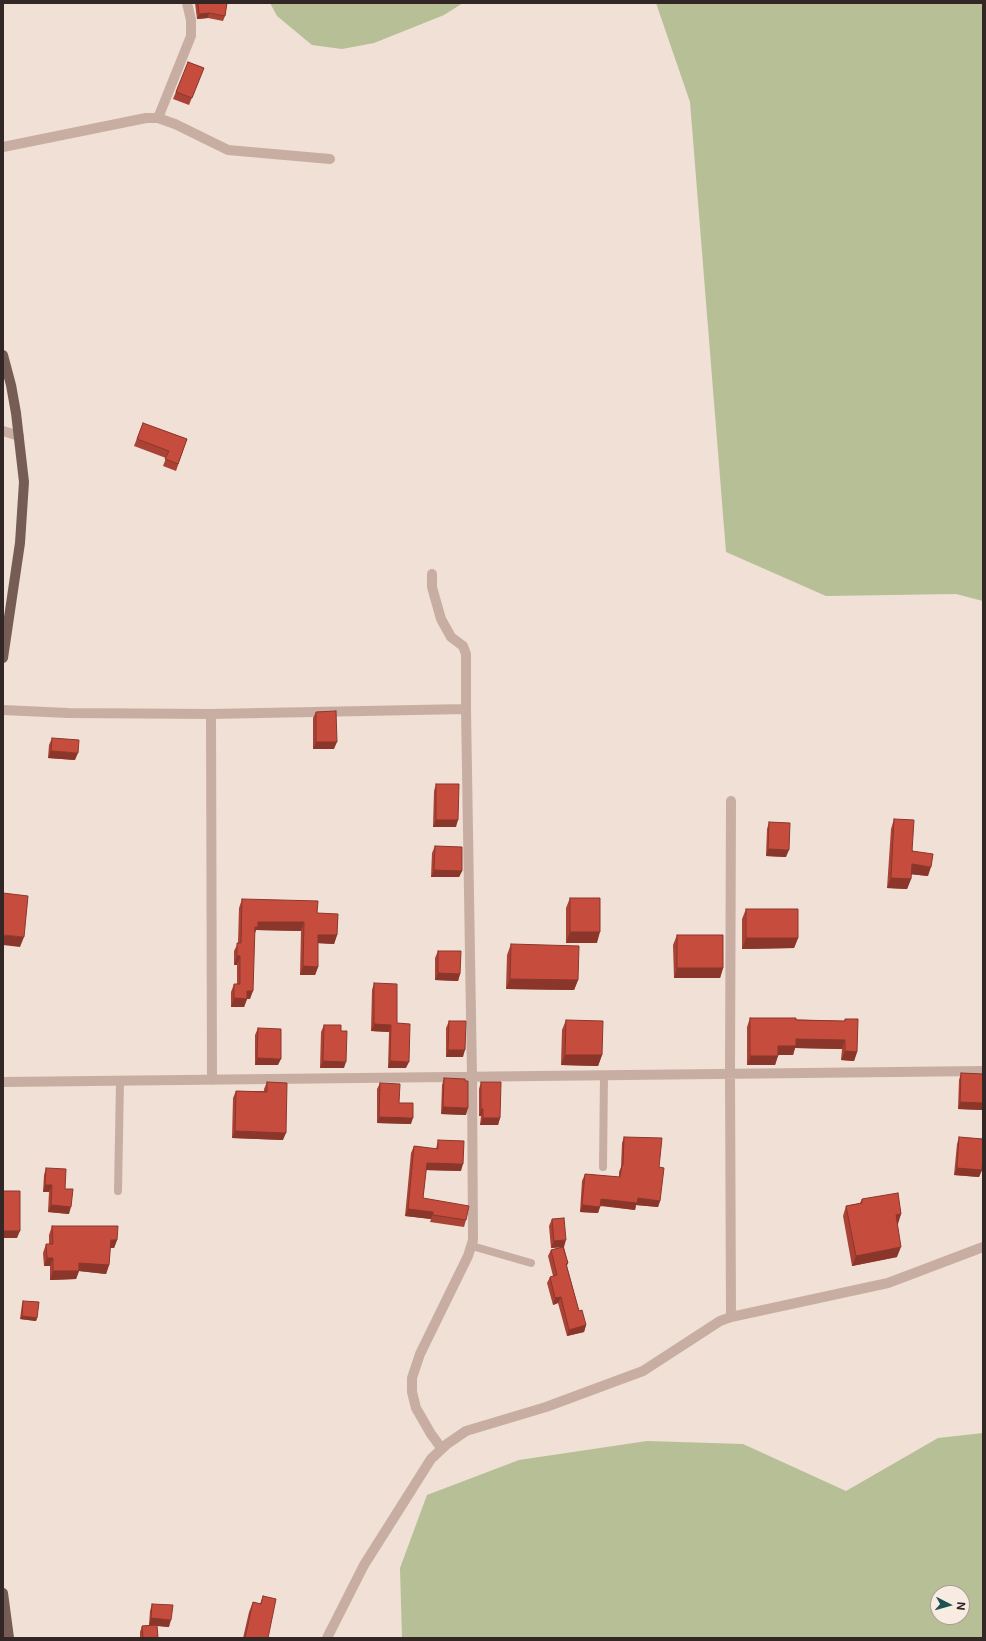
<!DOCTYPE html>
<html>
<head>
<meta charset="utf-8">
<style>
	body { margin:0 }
	#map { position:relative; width:986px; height:1641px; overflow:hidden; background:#f0e0d6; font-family:Inter,sans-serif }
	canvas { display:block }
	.frame { position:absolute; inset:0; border:4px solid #322725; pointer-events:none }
	.north { position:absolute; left:930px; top:1585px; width:40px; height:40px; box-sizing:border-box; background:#f8ebe2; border:1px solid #a99d96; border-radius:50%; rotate:96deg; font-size:11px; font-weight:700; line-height:16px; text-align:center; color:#322725 }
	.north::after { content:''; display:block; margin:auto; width:14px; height:18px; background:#1b5350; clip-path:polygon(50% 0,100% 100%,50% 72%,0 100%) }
</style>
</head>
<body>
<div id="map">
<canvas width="986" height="1641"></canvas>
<div class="frame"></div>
<div class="north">N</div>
</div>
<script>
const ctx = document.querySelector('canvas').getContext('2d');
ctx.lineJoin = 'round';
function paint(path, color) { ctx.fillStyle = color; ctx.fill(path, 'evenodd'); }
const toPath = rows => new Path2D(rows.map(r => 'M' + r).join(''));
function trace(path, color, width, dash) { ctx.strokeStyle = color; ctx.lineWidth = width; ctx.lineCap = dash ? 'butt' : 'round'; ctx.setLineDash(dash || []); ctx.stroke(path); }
paint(toPath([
	[270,3,463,3,444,15,374,43,342,49,312,45,277,16],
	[656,3,983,3,983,601,956,594,826,596,726,552,690,102],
	[983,1433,983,1638,402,1638,400,1568,427,1495,519,1460,647,1441,743,1444,846,1491,938,1438],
	[938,1593,962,1593,962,1617,938,1617]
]), '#b6bf96');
trace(toPath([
	[603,1167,604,1076],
	[118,1191,120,1081],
	[472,1246,531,1263]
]), '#c8aea2', 8);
trace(toPath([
	[158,118,175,124,228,150,330,159],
	[3,147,146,118,158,118,191,36,191,20,187,3],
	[3,431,19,436],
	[432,574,432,587,441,619,451,637,463,646,466,654,466,709,472,1077,473,1240,468,1256,420,1354,412,1378,412,1392,416,1408,431,1434,442,1449],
	[3,710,68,713,211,714,466,709],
	[211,714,212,1080],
	[731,801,730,1074,731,1317],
	[3,1082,983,1071],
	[327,1638,364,1565,431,1459,447,1444,466,1431,546,1407,643,1371,720,1321,731,1317,888,1283,983,1247]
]), '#c8aea2', 10);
trace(toPath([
	[3,355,11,385,16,413,24,482,20,543,3,658],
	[3,1593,9,1638]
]), '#755c55', 10);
paint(toPath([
	[195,3,227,3,225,16,223,21,208,18,197,19],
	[188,62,204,68,189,105,173,99],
	[143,423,187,439,176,471,163,466,166,458,134,446],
	[316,712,334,749,313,749,313,718],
	[52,738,75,760,48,758,49,745],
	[436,784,456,827,433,827,434,791],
	[894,819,928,876,911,874,911,879,907,889,887,888,891,829],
	[769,822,786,857,766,856,767,829],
	[435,846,462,871,459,877,431,877,432,853],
	[570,898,597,943,566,943,566,908],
	[242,899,317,913,337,935,334,944,318,943,318,967,315,975,300,975,301,931,256,930,254,935,250,999,247,999,244,1007,231,1007,231,992,234,984,237,984,237,965,234,965,234,951,238,943,239,908],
	[746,909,798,938,794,948,742,949,742,919],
	[677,935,723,968,720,978,674,978,673,945],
	[511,944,578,980,574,990,506,989,507,955],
	[438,951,460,974,458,981,435,980,435,958],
	[374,983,397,1023,406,1068,388,1068,389,1032,371,1031,372,990],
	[750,1018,844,1021,845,1019,857,1052,854,1061,841,1060,842,1049,795,1048,793,1055,778,1055,775,1065,747,1065,747,1027],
	[566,1020,602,1055,598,1066,561,1065,562,1030],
	[449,1021,463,1057,446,1057,446,1028],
	[324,1025,341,1031,344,1068,320,1068,321,1032],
	[258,1028,278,1065,255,1065,255,1035],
	[961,1073,983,1074,983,1110,958,1109,959,1080],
	[444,1078,466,1115,441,1114,442,1085],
	[267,1082,283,1140,232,1138,233,1098,236,1091,264,1091,264,1089],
	[481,1082,500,1118,498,1125,480,1125,481,1116,479,1116,479,1089],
	[380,1083,399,1103,411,1124,377,1123,377,1089],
	[624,1137,659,1167,660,1201,658,1207,636,1205,635,1210,600,1206,598,1213,580,1212,582,1181,585,1174,619,1177,619,1172,621,1167,622,1143],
	[959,1137,982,1170,979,1177,954,1175,957,1144],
	[438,1140,461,1171,426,1170,423,1198,466,1220,464,1227,430,1222,431,1219,405,1216,411,1153,414,1146,436,1149],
	[46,1168,65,1189,69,1214,48,1212,49,1192,43,1192,44,1175],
	[862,1199,901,1214,897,1224,897,1257,852,1266,843,1216,846,1206,860,1203],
	[552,1219,564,1247,568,1263,567,1266,579,1311,586,1325,584,1332,567,1336,558,1303,553,1305,547,1283,550,1277,553,1276,548,1256,551,1250,561,1247,551,1248,549,1226],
	[52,1226,117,1240,114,1248,110,1248,109,1265,106,1274,79,1271,76,1279,50,1280,50,1266,44,1266,43,1253,46,1244,49,1244,49,1235],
	[23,1301,37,1318,36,1321,20,1319,22,1304],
	[263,1596,268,1638,243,1638,249,1612,253,1602,260,1604],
	[152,1604,169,1627,157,1626,158,1638,140,1638,140,1632,142,1626,149,1625,150,1611]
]), '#aa4235');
paint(toPath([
	[209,13,208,18,197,19,199,14],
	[316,742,337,742,334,749,313,749],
	[51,751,78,753,75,760,48,758],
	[436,820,458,820,456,827,433,827],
	[768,849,789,850,786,857,766,856],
	[912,864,931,867,928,876,908,874],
	[434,870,462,871,459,877,431,877],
	[891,878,911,879,907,889,887,888],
	[258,922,304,922,301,931,256,930,254,935,255,927],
	[570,932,600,932,597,943,566,943],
	[3,935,24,937,20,947,3,945],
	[318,935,337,935,334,944,315,943],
	[746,938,798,938,794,948,742,949],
	[237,956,240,956,237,965,234,965],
	[303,966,318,967,315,975,300,975],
	[677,968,723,968,720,978,674,978],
	[438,973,460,974,458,981,435,980],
	[510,979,578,980,574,990,506,989],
	[247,991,253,991,250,999,247,999,244,1007,231,1007,234,998],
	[374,1024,391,1025,389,1032,371,1031],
	[796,1039,845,1040,842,1049,795,1048,793,1055,775,1055,778,1046],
	[448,1050,465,1050,463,1057,446,1057],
	[845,1051,857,1052,854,1061,841,1060],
	[565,1055,602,1055,598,1066,561,1065],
	[750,1056,778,1056,775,1065,747,1065],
	[257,1058,281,1059,278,1065,255,1065],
	[323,1061,346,1062,344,1068,320,1068],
	[390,1061,409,1062,406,1068,388,1068],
	[960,1102,983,1103,983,1110,958,1109],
	[443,1107,468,1108,466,1115,441,1114],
	[481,1109,483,1109,481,1116,479,1116],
	[379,1117,413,1118,411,1124,377,1123],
	[483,1118,500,1118,498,1125,480,1125],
	[235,1131,286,1133,283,1140,232,1138],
	[427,1163,463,1164,461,1171,424,1170],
	[957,1168,982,1170,979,1177,954,1175],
	[45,1185,52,1185,49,1192,43,1192],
	[638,1198,660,1201,658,1207,636,1205,635,1210,598,1205,601,1199],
	[51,1205,71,1207,69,1214,48,1212],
	[582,1205,600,1207,598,1213,580,1212],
	[408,1209,433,1212,431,1219,405,1216],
	[901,1214,898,1224,892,1225,896,1215],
	[3,1231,20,1231,17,1238,3,1238],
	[111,1240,117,1240,114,1248,108,1248],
	[566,1240,564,1247,551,1248,554,1241],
	[901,1247,897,1257,852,1266,856,1256],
	[47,1258,53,1258,50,1266,44,1266],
	[79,1263,109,1265,106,1274,79,1271,76,1279,50,1280,53,1271],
	[561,1297,558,1303,553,1305,555,1298],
	[22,1316,37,1318,36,1321,20,1319],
	[586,1325,584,1332,567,1336,569,1330],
	[151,1618,171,1620,169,1627,149,1625]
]), '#8b362b');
const building = toPath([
	[198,3,227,3,225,16,209,13,199,14,198,3],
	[188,62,204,68,192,98,176,92,188,62],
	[143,423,187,439,178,464,165,459,169,451,137,439,143,423],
	[336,711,337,742,316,742,316,712,336,711],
	[52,738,79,740,78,753,51,751,52,738],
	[436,784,459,784,458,820,436,820,436,784],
	[894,819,914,820,912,851,933,854,931,867,912,864,911,879,891,878,894,819],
	[769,822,790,823,789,850,768,849,769,822],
	[435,846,462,847,462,871,434,870,435,846],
	[3,893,28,896,24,937,3,935,3,893],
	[570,898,600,898,600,932,570,932,570,898],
	[242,899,318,901,317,913,338,914,337,935,318,935,318,967,303,966,304,922,258,922,258,927,255,927,253,991,247,991,247,999,234,998,234,984,240,984,240,956,237,956,237,943,241,943,242,899],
	[746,909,798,909,798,938,746,938,746,909],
	[677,935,723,935,723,968,677,968,677,935],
	[511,944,579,946,578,980,510,979,511,944],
	[438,951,461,951,460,974,438,973,438,951],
	[374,983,397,984,397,1023,410,1024,409,1062,390,1061,391,1025,374,1024,374,983],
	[750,1018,796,1018,796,1020,845,1021,845,1019,858,1019,857,1052,845,1051,845,1040,796,1039,796,1046,778,1046,778,1056,750,1056,750,1018],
	[566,1020,603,1021,602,1055,565,1055,566,1020],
	[449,1021,466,1021,465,1050,448,1050,449,1021],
	[324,1025,341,1025,341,1031,347,1031,346,1062,323,1061,324,1025],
	[258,1028,281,1029,281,1059,257,1058,258,1028],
	[961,1073,983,1074,983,1103,960,1102,961,1073],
	[444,1078,465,1079,465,1081,468,1081,468,1108,443,1107,444,1078],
	[267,1082,287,1083,286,1133,235,1131,236,1091,267,1092,267,1082],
	[481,1082,501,1082,500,1118,483,1118,483,1109,481,1109,481,1082],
	[380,1083,400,1084,399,1103,413,1103,413,1118,379,1117,380,1083],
	[624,1137,662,1138,659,1167,664,1168,660,1201,638,1198,637,1203,601,1199,600,1207,582,1205,585,1174,620,1177,622,1165,623,1165,624,1137],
	[959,1137,983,1139,983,1155,982,1170,957,1168,959,1137],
	[438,1140,464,1141,463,1164,427,1163,423,1198,469,1206,466,1220,433,1215,433,1212,408,1209,414,1146,438,1149,438,1140],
	[46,1168,66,1169,65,1189,73,1189,71,1207,51,1205,52,1185,45,1185,46,1168],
	[3,1191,20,1191,20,1231,3,1231,3,1191],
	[898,1193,901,1214,896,1215,901,1247,856,1256,846,1206,862,1203,862,1199,898,1193],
	[564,1218,566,1240,554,1241,552,1219,564,1218],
	[52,1226,118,1226,117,1240,111,1240,109,1265,79,1263,79,1271,53,1271,53,1258,47,1258,46,1244,53,1244,52,1226],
	[563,1247,568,1263,566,1264,579,1311,582,1310,586,1325,569,1330,561,1297,555,1298,550,1277,557,1275,551,1250,563,1247],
	[23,1301,39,1302,37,1318,22,1316,23,1301],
	[263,1596,276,1599,268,1638,245,1638,253,1602,261,1604,263,1596],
	[152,1604,173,1605,171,1620,151,1618,152,1604],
	[157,1625,158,1638,143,1638,142,1626,157,1625]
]);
paint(building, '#c64d3e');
trace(building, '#8b362b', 1);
</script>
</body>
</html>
